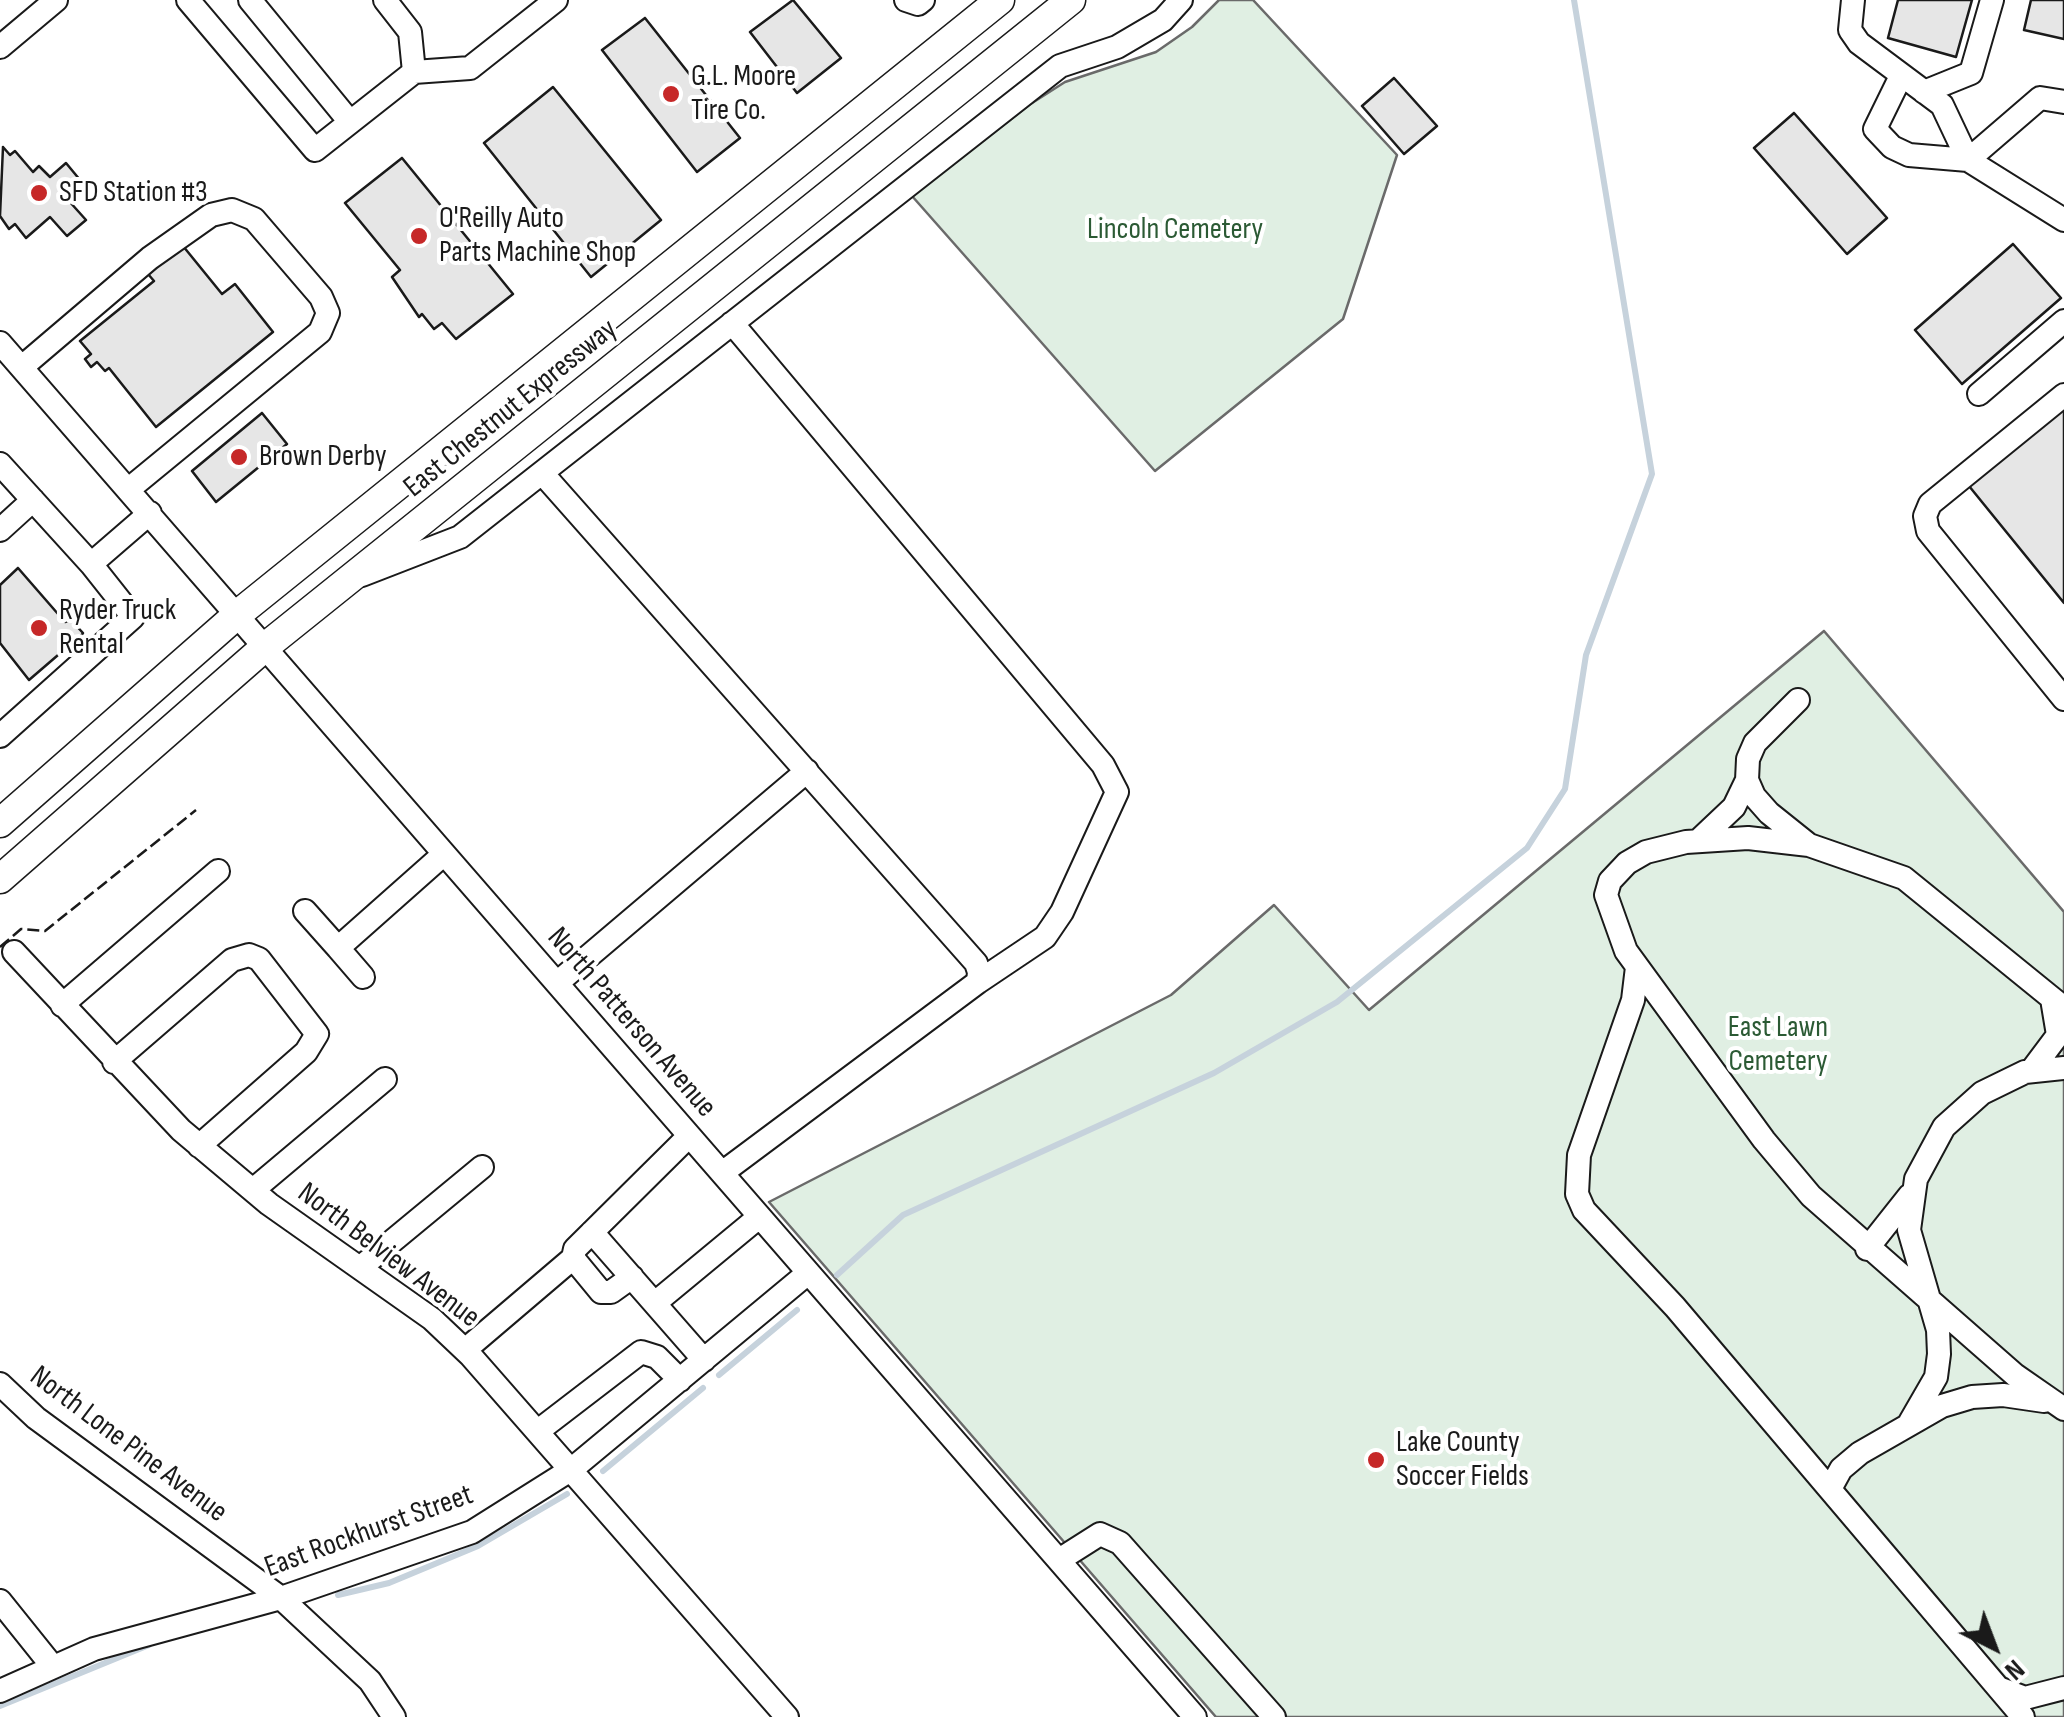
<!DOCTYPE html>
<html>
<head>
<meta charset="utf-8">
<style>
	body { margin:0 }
	#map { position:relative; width:2064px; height:1717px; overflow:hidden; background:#fff; font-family:"Sofia Sans Condensed",sans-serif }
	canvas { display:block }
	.north { position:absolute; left:1944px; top:1597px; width:100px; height:100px; -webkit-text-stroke:8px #fff; paint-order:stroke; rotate:138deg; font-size:28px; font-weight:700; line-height:40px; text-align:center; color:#1a1a1a }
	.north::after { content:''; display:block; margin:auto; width:35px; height:45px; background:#1a1a1a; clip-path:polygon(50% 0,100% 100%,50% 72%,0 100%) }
</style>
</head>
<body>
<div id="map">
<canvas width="2064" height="1717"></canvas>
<div class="north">N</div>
</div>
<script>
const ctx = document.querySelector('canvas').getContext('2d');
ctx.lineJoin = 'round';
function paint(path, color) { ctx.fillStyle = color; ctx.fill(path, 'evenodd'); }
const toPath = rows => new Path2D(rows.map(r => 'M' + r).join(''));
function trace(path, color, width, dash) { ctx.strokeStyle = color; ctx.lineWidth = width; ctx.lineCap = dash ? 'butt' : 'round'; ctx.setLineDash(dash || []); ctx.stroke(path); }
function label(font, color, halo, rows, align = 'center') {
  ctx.font = font + ' "Sofia Sans Condensed",sans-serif'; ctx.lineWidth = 8; ctx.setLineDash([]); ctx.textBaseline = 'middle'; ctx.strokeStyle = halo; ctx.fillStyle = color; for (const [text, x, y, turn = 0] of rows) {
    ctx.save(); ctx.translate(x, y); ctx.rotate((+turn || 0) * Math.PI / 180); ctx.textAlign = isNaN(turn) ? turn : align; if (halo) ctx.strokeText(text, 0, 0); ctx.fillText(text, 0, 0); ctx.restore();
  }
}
const green = toPath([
	[1219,0,1253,0,1397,155,1343,319,1155,471,912,196,1029,105,1065,82,1156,52,1192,27,1219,0],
	[1824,631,2064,912,2064,1717,1216,1717,769,1202,1171,995,1274,905,1369,1010,1824,631]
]);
paint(green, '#e0efe3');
trace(green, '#6a6a6a', 2.5);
trace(toPath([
	[837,1275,903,1215,1214,1073,1337,1002,1527,848,1565,789,1586,655,1652,474,1574,0],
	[719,1375,797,1310],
	[603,1471,703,1388],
	[338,1595,389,1583,478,1546,567,1494],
	[0,1706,149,1645]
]), '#c6d2dc', 6);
const building = toPath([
	[793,0,841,58,797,93,750,32,793,0],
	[1898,0,1972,0,1956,57,1888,38,1898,0],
	[2031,0,2064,0,2064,39,2024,30,2031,0],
	[645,18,740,138,697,172,602,50,645,18],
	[1394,78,1437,126,1404,154,1362,106,1394,78],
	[553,87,661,220,591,277,484,143,553,87],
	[1794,113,1887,218,1847,254,1754,148,1794,113],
	[3,147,10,155,15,151,33,172,39,166,50,177,66,163,85,186,69,201,86,220,67,236,50,217,26,238,15,224,9,229,0,216,3,147],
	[402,158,513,294,456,339,442,323,434,329,422,314,419,317,392,277,400,270,345,203,402,158],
	[2013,244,2061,298,1962,384,1915,330,2013,244],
	[183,246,222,294,235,284,273,332,156,427,109,368,105,371,97,362,91,367,85,359,91,354,80,341,154,281,148,274,183,246],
	[2064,408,2064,603,1969,486,2064,408],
	[262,413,287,444,216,502,192,471,262,413],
	[18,568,65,622,71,620,83,633,74,646,72,643,29,680,0,643,0,585,18,568]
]);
paint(building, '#e6e6e6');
trace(building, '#1a1a1a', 2.5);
const minor = toPath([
	[188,0,315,150,414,72,470,68,556,0],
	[250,0,350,122],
	[385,0,410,32,414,72],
	[906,0,918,4,923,0],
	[1853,0,1850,30,1859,43,1942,105,1968,160],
	[0,47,56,0],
	[1900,78,1875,129,1892,147,1909,155,1968,160,2040,98,2064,102],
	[1924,92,1971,73,1992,0],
	[1968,160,2064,220],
	[732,323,1103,765,1117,792,1062,912,1045,937,978,982],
	[0,343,1195,1717],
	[22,367,150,258,211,215,232,210,254,219,321,297,328,313,320,332,129,489],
	[1979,394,2064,321],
	[2064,395,1930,504,1925,516,1928,531,2064,699],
	[0,464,91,564],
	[542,473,976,963,979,972,978,982,722,1173],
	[0,530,33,500],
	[362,575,460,537,1060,66,1117,47,1163,20,1181,0],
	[1798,700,1755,743,1748,759,1747,780,1754,796,1769,813,1809,845],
	[0,736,133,617,91,564,150,513],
	[1698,841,1734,807,1747,780],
	[305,911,338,948],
	[14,952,181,1130,269,1204,432,1319,470,1355,787,1717],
	[1637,967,1633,1000,1579,1155,1577,1194,1584,1210,1675,1307,2023,1717],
	[363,977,338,948,444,854],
	[557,983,807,771],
	[62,1005,218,871],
	[2064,1008,1904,878,1809,845,1748,838,1686,842,1646,852,1627,863,1610,881,1606,895,1626,951,1764,1140,1811,1196,2015,1375,2064,1409],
	[114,1062,232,960,249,955,259,959,317,1034,306,1052,199,1146],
	[2031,1071,2058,1035,2052,999],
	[253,1190,385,1079],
	[592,1232,704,1360],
	[1867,1249,1909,1196],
	[573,1258,601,1292,611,1292,632,1277],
	[361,1267,482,1167],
	[655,1303,759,1217],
	[465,1350,573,1258,575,1249,689,1136],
	[0,1384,36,1418,281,1598,370,1681,394,1717],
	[1910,1422,1936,1377,1939,1354,1938,1330,1909,1230,1916,1179,1944,1127,1982,1093,2025,1072,2064,1068],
	[538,1431,641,1352,657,1357,680,1380],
	[1830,1489,1841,1469,1860,1453,1942,1406,1972,1397,2003,1395,2044,1401],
	[1059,1560,1100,1534,1120,1543,1274,1717],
	[0,1601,53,1667],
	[2001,1689,2025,1698,2064,1688],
	[0,1691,94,1649,281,1598,472,1532,572,1469,808,1273]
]);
const major = toPath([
	[0,823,238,614,1000,0],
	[0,879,265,647,1071,0]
]);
trace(minor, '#1a1a1a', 26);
trace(major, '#1a1a1a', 31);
trace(minor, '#fff', 22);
trace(major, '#fff', 28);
trace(toPath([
	[0,947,21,929,45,931,196,810]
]), '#1a1a1a', 2.5, [12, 5]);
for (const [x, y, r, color] of [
	[671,94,10,"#c62828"],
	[39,193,10,"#c62828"],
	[419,236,10,"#c62828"],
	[239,457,10,"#c62828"],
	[39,628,10,"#c62828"],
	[1376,1460,10,"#c62828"]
]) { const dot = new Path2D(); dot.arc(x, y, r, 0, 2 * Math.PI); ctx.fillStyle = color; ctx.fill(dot); trace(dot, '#fff', 4); }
label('30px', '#1a1a1a', '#fff', [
	["G.L. Moore",691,77],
	["Tire Co.",691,111],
	["SFD Station #3",59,193],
	["O'Reilly Auto",439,219],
	["Parts Machine Shop",439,253],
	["Brown Derby",259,457],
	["Ryder Truck",59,611],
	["Rental",59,645],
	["Lake County",1396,1443],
	["Soccer Fields",1396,1477]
], 'left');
label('30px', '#2b5a34', '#fff', [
	["Lincoln Cemetery",1175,230],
	["East Lawn",1778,1028],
	["Cemetery",1778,1062]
]);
label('30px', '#1a1a1a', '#fff', [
	["East Chestnut Expressway",511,409,-39],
	["North Patterson Avenue",631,1023,49],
	["North Belview Avenue",388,1256,37],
	["North Lone Pine Avenue",128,1445,37],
	["East Rockhurst Street",369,1532,-20]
]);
</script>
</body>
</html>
